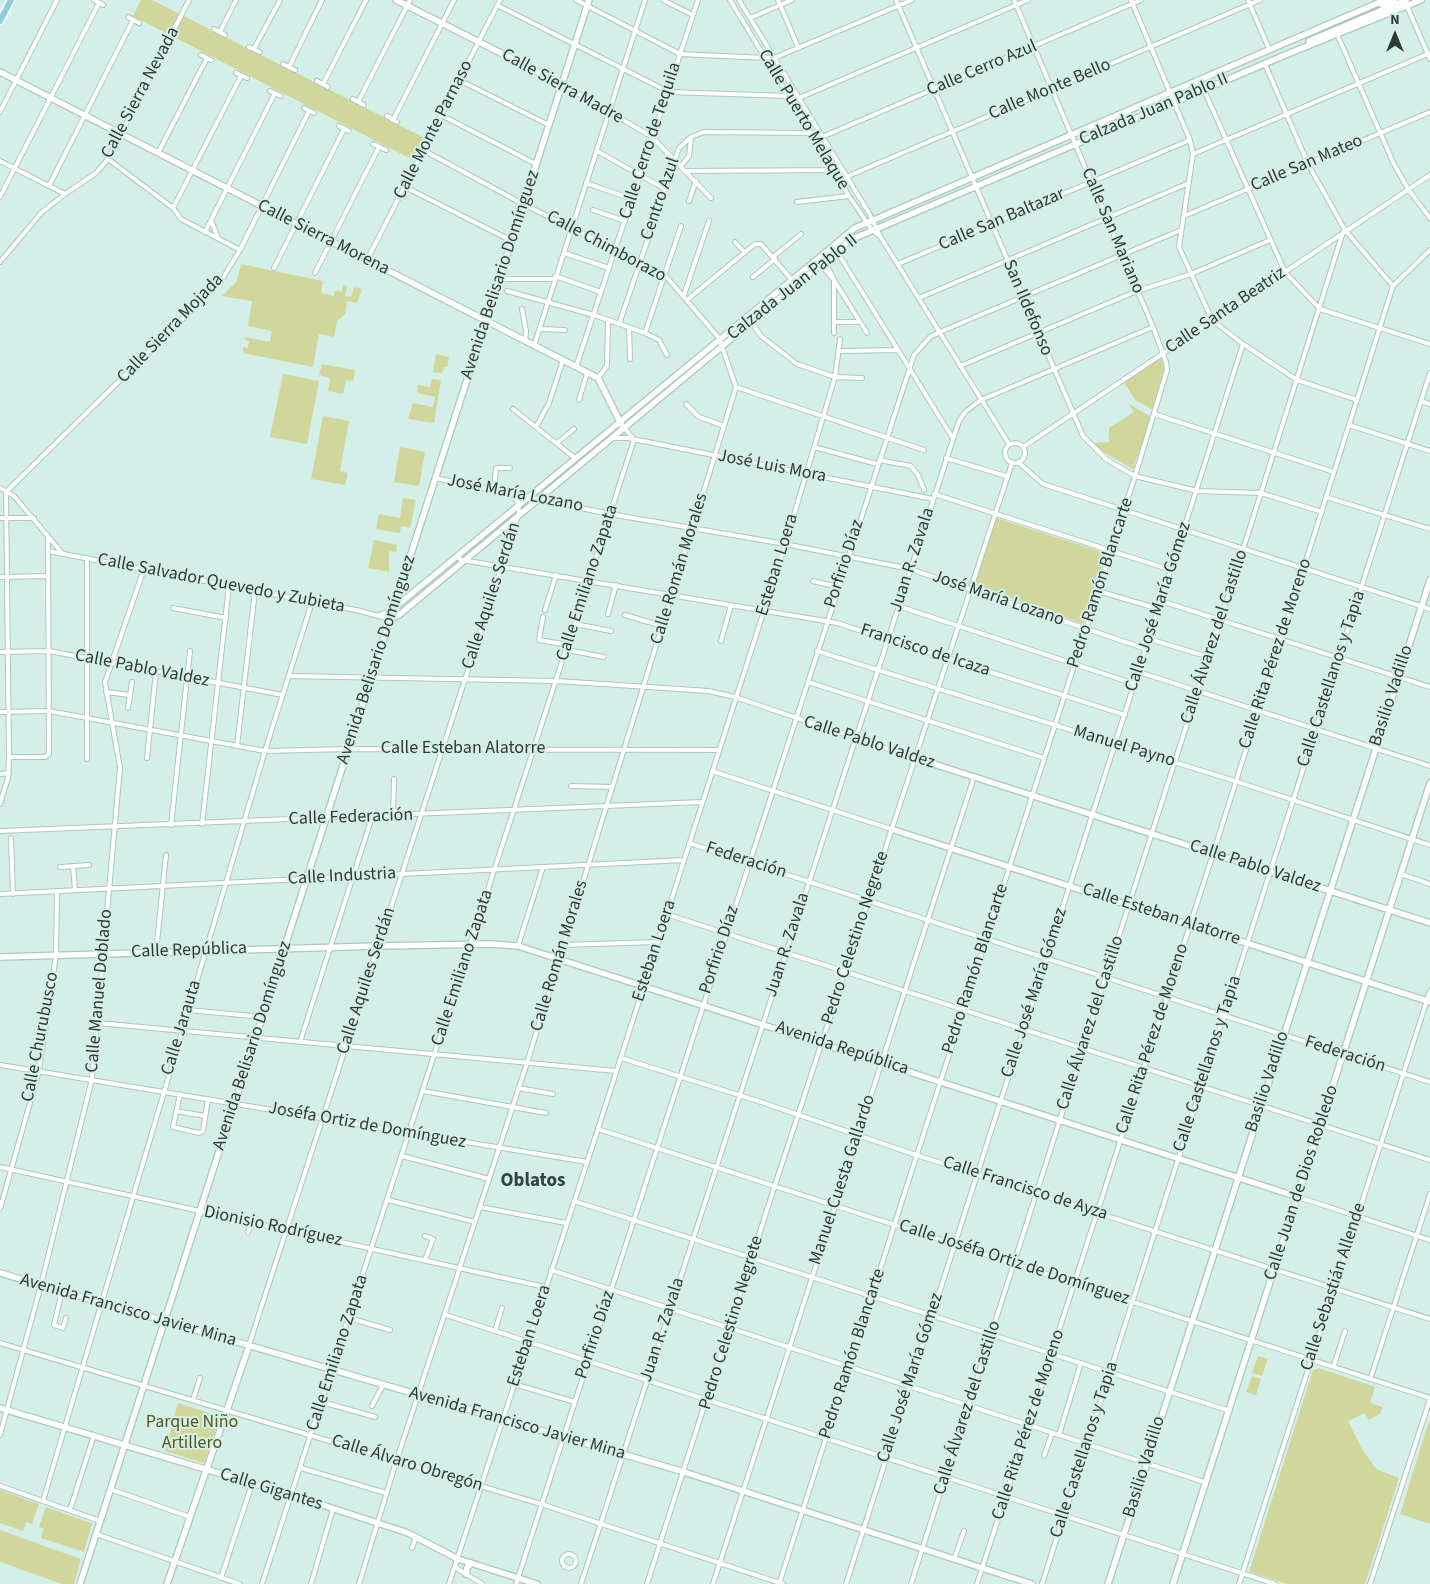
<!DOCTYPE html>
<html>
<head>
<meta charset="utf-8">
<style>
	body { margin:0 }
	#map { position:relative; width:1430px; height:1584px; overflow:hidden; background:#d4efe8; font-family:"Source Sans 3",sans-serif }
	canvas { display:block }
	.north { position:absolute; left:1370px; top:10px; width:50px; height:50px; -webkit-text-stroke:4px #d4efe8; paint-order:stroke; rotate:0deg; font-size:14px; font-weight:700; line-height:20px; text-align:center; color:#303b38 }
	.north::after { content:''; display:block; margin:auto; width:18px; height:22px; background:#303b38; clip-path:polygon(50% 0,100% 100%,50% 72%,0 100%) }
</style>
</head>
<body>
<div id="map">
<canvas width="1430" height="1584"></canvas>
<div class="north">N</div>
</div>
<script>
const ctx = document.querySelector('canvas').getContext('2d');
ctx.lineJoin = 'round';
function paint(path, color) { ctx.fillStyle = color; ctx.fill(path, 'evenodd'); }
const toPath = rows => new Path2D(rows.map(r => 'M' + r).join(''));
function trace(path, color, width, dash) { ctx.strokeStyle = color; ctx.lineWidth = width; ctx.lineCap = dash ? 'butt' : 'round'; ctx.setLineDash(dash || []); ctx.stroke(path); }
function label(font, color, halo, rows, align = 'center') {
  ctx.font = font + ' "Source Sans 3",sans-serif'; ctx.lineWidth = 4; ctx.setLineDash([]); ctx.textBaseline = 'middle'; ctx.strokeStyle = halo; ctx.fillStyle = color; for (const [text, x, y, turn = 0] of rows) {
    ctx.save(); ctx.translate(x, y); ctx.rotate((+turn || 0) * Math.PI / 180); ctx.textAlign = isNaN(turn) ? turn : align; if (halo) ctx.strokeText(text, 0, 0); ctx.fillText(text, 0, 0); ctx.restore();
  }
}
paint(toPath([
	[141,0,152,0,427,139,415,161,133,16],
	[241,264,323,281,321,293,334,296,335,291,342,292,343,285,347,286,345,296,351,297,354,287,362,289,357,303,347,301,345,314,337,321,334,337,319,334,313,367,243,353,243,347,248,348,249,341,245,340,245,337,270,342,272,331,248,326,252,301,222,296,237,281],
	[436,354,449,357,447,367,444,367,442,373,433,372],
	[1161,358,1164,368,1164,377,1153,410,1135,400,1124,382],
	[322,364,355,370,353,381,346,380,343,394,328,391,330,378,319,375],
	[283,374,319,381,307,444,270,437],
	[432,379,441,380,434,423,408,419,413,403,433,407,435,397,417,393,418,385,430,387],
	[1128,403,1151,417,1133,469,1105,453,1093,443,1109,442,1109,428,1134,412],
	[323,416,349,421,340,471,348,473,345,485,311,479],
	[400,447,425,452,419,486,394,482],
	[403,498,416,500,410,528,401,526,400,533,376,529,379,514,400,518],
	[996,518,1106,553,1083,624,975,585],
	[374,540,397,545,396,552,389,551,389,572,368,568],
	[1258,1356,1268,1359,1262,1376,1252,1373],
	[1319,1368,1375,1387,1370,1403,1383,1407,1380,1414,1369,1420,1365,1413,1348,1421,1362,1449,1376,1469,1399,1478,1365,1584,1287,1584,1249,1572,1313,1370],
	[1252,1376,1261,1379,1256,1395,1246,1392],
	[178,1403,220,1416,204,1463,165,1451],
	[1430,1418,1430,1524,1400,1514],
	[0,1490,39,1504,32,1524,26,1522,23,1531,0,1523],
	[46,1507,91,1523,92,1524,84,1552,41,1538,44,1529,39,1527],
	[0,1530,81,1559,74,1584,62,1584,0,1562]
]), '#d1d79b');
const street = toPath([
	[94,0,103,5],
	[576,0,680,54,765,58,774,58,912,0],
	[663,0,693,15],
	[730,0,849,196,872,230,880,236],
	[739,0,869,213,880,236,1009,444],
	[778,0,798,47],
	[896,0,1083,436,1107,460,1135,476,1197,491,1261,493,1322,512],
	[1131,0,1190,140,1193,154,1179,247,1212,320,1243,344,1297,380,1357,400],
	[1248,0,1269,49],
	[497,5,669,92,789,96],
	[1407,6,1430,59],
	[128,17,139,23],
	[750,18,792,0],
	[214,29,225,35],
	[220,32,236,0],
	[1337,34,1393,162,1408,189,1430,218],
	[249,47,260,52],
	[254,49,280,0],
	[201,55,211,60],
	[283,64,295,70],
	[1265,64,1308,164,1345,230,1393,286],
	[289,67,322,0],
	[236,73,247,78],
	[459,80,549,125],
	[317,81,328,87],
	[323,84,366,0],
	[562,84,652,137,711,198],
	[1204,90,1285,272,1320,309,1430,344],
	[270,91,281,96],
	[799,98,1028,0],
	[353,99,364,105],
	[358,102,410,0],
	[304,108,314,113],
	[0,112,57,0],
	[441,115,536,164],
	[387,116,397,122],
	[393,120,454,0],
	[339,126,349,131],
	[822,137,1141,0],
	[373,144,386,150],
	[423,150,523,204,664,274,719,338,736,387],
	[597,151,665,189],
	[158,153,207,58],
	[1193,154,1430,53],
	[108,159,173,208,181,219,240,250],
	[0,161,65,194],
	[681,166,689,156,691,137],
	[686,171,843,170],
	[839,180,1260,0],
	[586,183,632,199],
	[49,186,133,20],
	[405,187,512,241],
	[0,197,99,3],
	[689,201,696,181],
	[797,202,849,196],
	[173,208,241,76],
	[593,210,625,221],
	[1184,216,1430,112],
	[211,220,218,238],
	[205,232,275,93],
	[735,242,745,253],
	[836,250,952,437],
	[564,253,609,268],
	[773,257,801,234],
	[367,260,500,0],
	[824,260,834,280,834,333],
	[0,262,41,213,65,194,96,173,108,159,189,0],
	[820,264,834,280,867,333],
	[898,264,1190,140],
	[274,268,344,129],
	[315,273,379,147],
	[555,276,601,292],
	[753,277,775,259],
	[499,279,554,279],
	[507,291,594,315,645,333,659,340,667,355],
	[684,295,709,221],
	[919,298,1189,183],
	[688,299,755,244,761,244,791,279],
	[522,309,526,331,525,341],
	[751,322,761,336,797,364,835,377,862,378],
	[834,322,860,322],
	[619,324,679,148,691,137,704,132,811,133],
	[629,328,630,359],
	[541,329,565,330],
	[645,333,681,226],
	[534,346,645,0],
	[839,351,898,350],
	[960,366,1137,291,1191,274,1270,240],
	[576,367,698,0],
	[598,378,607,366,608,320],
	[736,387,924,450],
	[579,400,587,373],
	[1421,401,1430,404],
	[686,404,699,417,724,426],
	[513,409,575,458],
	[1154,414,1334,472],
	[1349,425,1430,451],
	[536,427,549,403,563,360],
	[624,427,634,440],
	[613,438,628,438,933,499],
	'1005 453a10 10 0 1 1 20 0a10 10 0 1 1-20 0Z',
	[557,443,574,429],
	[814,447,877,464],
	[1023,447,1430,175],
	[946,458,1006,476],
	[879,460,911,466,918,475,924,490],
	[1019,463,1043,484,1430,609],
	[435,478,610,514,785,544,910,569,1146,649],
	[0,488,14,496,63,554],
	[494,490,496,468,510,468],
	[934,494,1171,570],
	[1326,497,1430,529],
	[0,518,34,518],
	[48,551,356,610,390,619],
	[456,557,462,560,837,623,1125,715],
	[0,577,48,576],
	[813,581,838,587],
	[1098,591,1159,609],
	[1161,601,1430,687],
	[898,606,1135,684],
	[173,608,226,618],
	[545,610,556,575],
	[608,614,616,585],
	[380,615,393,609],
	[625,615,662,626],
	[543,617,539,640,568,645],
	[575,624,611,631],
	[1149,639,1209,657],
	[721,641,731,605],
	[567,650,604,657],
	[817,651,1235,781,1430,845],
	[0,652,49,651,283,695],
	[1139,672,1430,766],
	[289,676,557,681,709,691,735,697,915,758],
	[808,682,1044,758],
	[106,692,130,695],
	[128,708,132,682],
	[0,712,49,711,265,751,348,749,719,750],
	[237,746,255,591],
	[9,757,45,757,49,754,48,535],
	[147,758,156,672],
	[87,759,87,558],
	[712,771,891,829],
	[0,774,9,773],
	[571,786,612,787],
	[0,804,8,778,9,757,6,492,221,281,240,250,309,111],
	[393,816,394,779],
	[202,824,229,586],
	[171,825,190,651],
	[0,831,702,802],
	[11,838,13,894],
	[689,843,1430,1082],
	[73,866,75,890],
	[60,867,89,865],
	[1401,874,1430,884],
	[0,894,684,860],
	[666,914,1430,1160],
	[563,945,657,942],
	[518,946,543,867],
	[156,952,166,855],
	[188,1010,263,1017],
	[98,1023,616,1071],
	[300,1042,372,817],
	[621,1058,758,1101,916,1155,1430,1319],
	[0,1065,587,1162],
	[518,1088,553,1094],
	[423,1091,546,1113],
	[180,1094,173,1127,199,1133,203,1131,208,1099],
	[176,1111,205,1116],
	[598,1129,1430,1398],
	[402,1156,489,1179],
	[0,1167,545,1287],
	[1298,1197,1430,1240],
	[388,1200,475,1222],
	[574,1201,1227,1410],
	[480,1207,566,1223],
	[0,1209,39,1071,56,955,57,891],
	[248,1233,251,1222],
	[425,1236,433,1239,425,1260],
	[551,1270,1204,1482],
	[62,1291,54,1325,63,1328,66,1318],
	[446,1315,1275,1584],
	[349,1318,390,1330],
	[495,1331,502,1308],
	[0,1343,541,1504,783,1584],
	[249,1345,519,513,518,502,511,493],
	[1334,1365,1345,1331],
	[1371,1377,1430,1194],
	[514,1384,575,1402],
	[193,1400,200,1378],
	[322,1402,375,1417],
	[372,1406,383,1385],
	[0,1435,41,1285,92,1079,120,768,105,682,144,569],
	[1059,1435,1081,1363],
	[1044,1456,1052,1433],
	[301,1468,386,1493],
	[0,1486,100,1521],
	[110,1489,190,1517],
	[43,1501,265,751,312,602],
	[70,1510,94,1435],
	[96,1534,240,1584],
	[412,1548,416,1537],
	'562 1561a7 7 0 1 1 14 0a7 7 0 1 1-14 0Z',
	[954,1559,964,1531],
	[455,1567,482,1584],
	[221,1578,252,1484],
	[262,1584,634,440],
	[311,1584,333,1509],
	[359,1584,396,1462,527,1063,736,387],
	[449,1584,598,1129,785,545,835,377,840,339],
	[516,1584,914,355,930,337,940,332,1181,230],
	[581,1584,959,421,966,411,981,400,1153,327],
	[647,1584,775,1185,1012,463],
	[713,1584,974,777],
	[779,1584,1135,476,1167,370,1166,362,1153,327,1014,0],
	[846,1584,1243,344],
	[911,1584,1261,493,1343,232],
	[977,1584,1213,854,1393,286,1430,250],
	[1042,1584,1430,373],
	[1239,1584,1430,991],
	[1370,1584,1430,1399]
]);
const secondary = toPath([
	[396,0,562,84],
	[1382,5,1394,0],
	[1309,41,1406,0],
	[0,72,598,378,621,424],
	[393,609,855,228,1385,0],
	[390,619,399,615,850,240,1290,53,1421,0],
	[915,758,1430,923],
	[891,829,1430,1002],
	[0,957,378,946,491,944,518,946,1298,1197],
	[0,1273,684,1472,1032,1584],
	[0,1408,292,1495,408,1533,458,1559,537,1584],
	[466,1574,467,1568,471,1563],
	[80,1584,589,0],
	[167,1584,249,1346],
	[1108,1584,1430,580],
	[1173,1584,1430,783]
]);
const primary = toPath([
	[0,21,11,0]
]);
trace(street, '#acc7c0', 6);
trace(secondary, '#acc7c0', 8);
trace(primary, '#fff', 9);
trace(street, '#fff', 4);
trace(secondary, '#fff', 5.5);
trace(primary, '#90ced9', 6);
label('18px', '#303b38', '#d4efe8', [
	["Calle Cerro Azul",982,69,-23],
	["Calle Sierra Madre",562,87,29],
	["Calle Monte Bello",1050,90,-23],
	["Calle Sierra Nevada",141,93,-62],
	["Calzada Juan Pablo II",1154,110,-23],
	["Calle Puerto Melaque",803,120,59],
	["Calle Monte Parnaso",434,130,-63],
	["Calle Cerro de Tequila",651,141,-72],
	["Calle San Mateo",1307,164,-23],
	["Centro Azul",661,199,-71],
	["Calle San Baltazar",1002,220,-23],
	["Calle San Mariano",1112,231,67],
	["Calle Sierra Morena",323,238,27],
	["Calle Chimborazo",606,247,28],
	["Avenida Belisario Domínguez",501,275,-72],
	["Calzada Juan Pablo II",793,288,-38],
	["San Ildefonso",1027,308,67],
	["Calle Santa Beatriz",1226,311,-34],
	["Calle Sierra Mojada",171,329,-46],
	["José Luis Mora",772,467,11],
	["José María Lozano",515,494,11],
	["Juan R. Zavala",913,560,-72],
	["Porfirio Díaz",845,564,-72],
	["Esteban Loera",778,565,-73],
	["Calle Román Morales",680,569,-73],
	["Calle Emiliano Zapata",588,583,-72],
	["Pedro Ramón Blancarte",1101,583,-72],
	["Calle Salvador Quevedo y Zubieta",221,584,11],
	["Calle Aquiles Serdán",492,596,-72],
	["José María Lozano",998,599,19],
	["Calle José María Gómez",1159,607,-72],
	["Calle Álvarez del Castillo",1215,637,-72],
	["Francisco de Icaza",925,651,18],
	["Calle Rita Pérez de Moreno",1276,654,-72],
	["Avenida Belisario Domínguez",377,660,-72],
	["Calle Pablo Valdez",142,669,11],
	["Calle Castellanos y Tapia",1332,679,-72],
	["Basilio Vadillo",1392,696,-72],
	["Calle Pablo Valdez",869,743,18],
	["Manuel Payno",1124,747,17],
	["Calle Esteban Alatorre",463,749],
	["Calle Federación",351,818,-2],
	["Federación",746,861,18],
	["Calle Pablo Valdez",1255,867,18],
	["Calle Industria",342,877,-3],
	["Calle Esteban Alatorre",1161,915,18],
	["Pedro Celestino Negrete",856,938,-72],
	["Juan R. Zavala",788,945,-72],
	["Porfirio Díaz",720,950,-72],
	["Calle República",189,951,-2],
	["Esteban Loera",655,951,-72],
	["Calle Román Morales",560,956,-73],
	["Calle Emiliano Zapata",463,968,-72],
	["Pedro Ramón Blancarte",976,969,-72],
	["Calle Aquiles Serdán",367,981,-72],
	["Calle Manuel Doblado",100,991,-85],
	["Calle José María Gómez",1035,993,-72],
	["Calle Álvarez del Castillo",1091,1023,-72],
	["Calle Jarauta",182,1028,-73],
	["Calle Churubusco",41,1037,-79],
	["Calle Rita Pérez de Moreno",1153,1039,-72],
	["Avenida Belisario Domínguez",253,1046,-72],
	["Avenida República",842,1049,18],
	["Federación",1345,1055,18],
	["Calle Castellanos y Tapia",1208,1064,-72],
	["Basilio Vadillo",1268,1082,-72],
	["Joséfa Ortiz de Domínguez",367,1126,10],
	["Manuel Cuesta Gallardo",843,1180,-72],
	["Calle Juan de Dios Robledo",1302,1183,-72],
	["Calle Francisco de Ayza",1025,1189,18],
	["Dionisio Rodríguez",273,1227,12],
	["Calle Joséfa Ortiz de Domínguez",1014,1263,18],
	["Calle Sebastián Allende",1334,1287,-72],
	["Avenida Francisco Javier Mina",128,1311,16],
	["Pedro Celestino Negrete",732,1323,-73],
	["Juan R. Zavala",663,1330,-72],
	["Porfirio Díaz",596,1335,-72],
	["Esteban Loera",530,1336,-72],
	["Calle Emiliano Zapata",338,1353,-72],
	["Pedro Ramón Blancarte",853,1354,-72],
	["Calle José María Gómez",911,1378,-72],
	["Calle Álvarez del Castillo",968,1408,-72],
	["Avenida Francisco Javier Mina",517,1424,16],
	["Calle Rita Pérez de Moreno",1029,1425,-72],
	["Calle Castellanos y Tapia",1085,1450,-72],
	["Calle Álvaro Obregón",407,1464,17],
	["Basilio Vadillo",1145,1467,-73],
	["Calle Gigantes",271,1490,17]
]);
label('18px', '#565a17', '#d4efe8', [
	["Parque Niño",192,1423],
	["Artillero",192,1444]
]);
label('bold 19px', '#2d443f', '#d4efe8', [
	["Oblatos",533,1182]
]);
</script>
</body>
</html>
